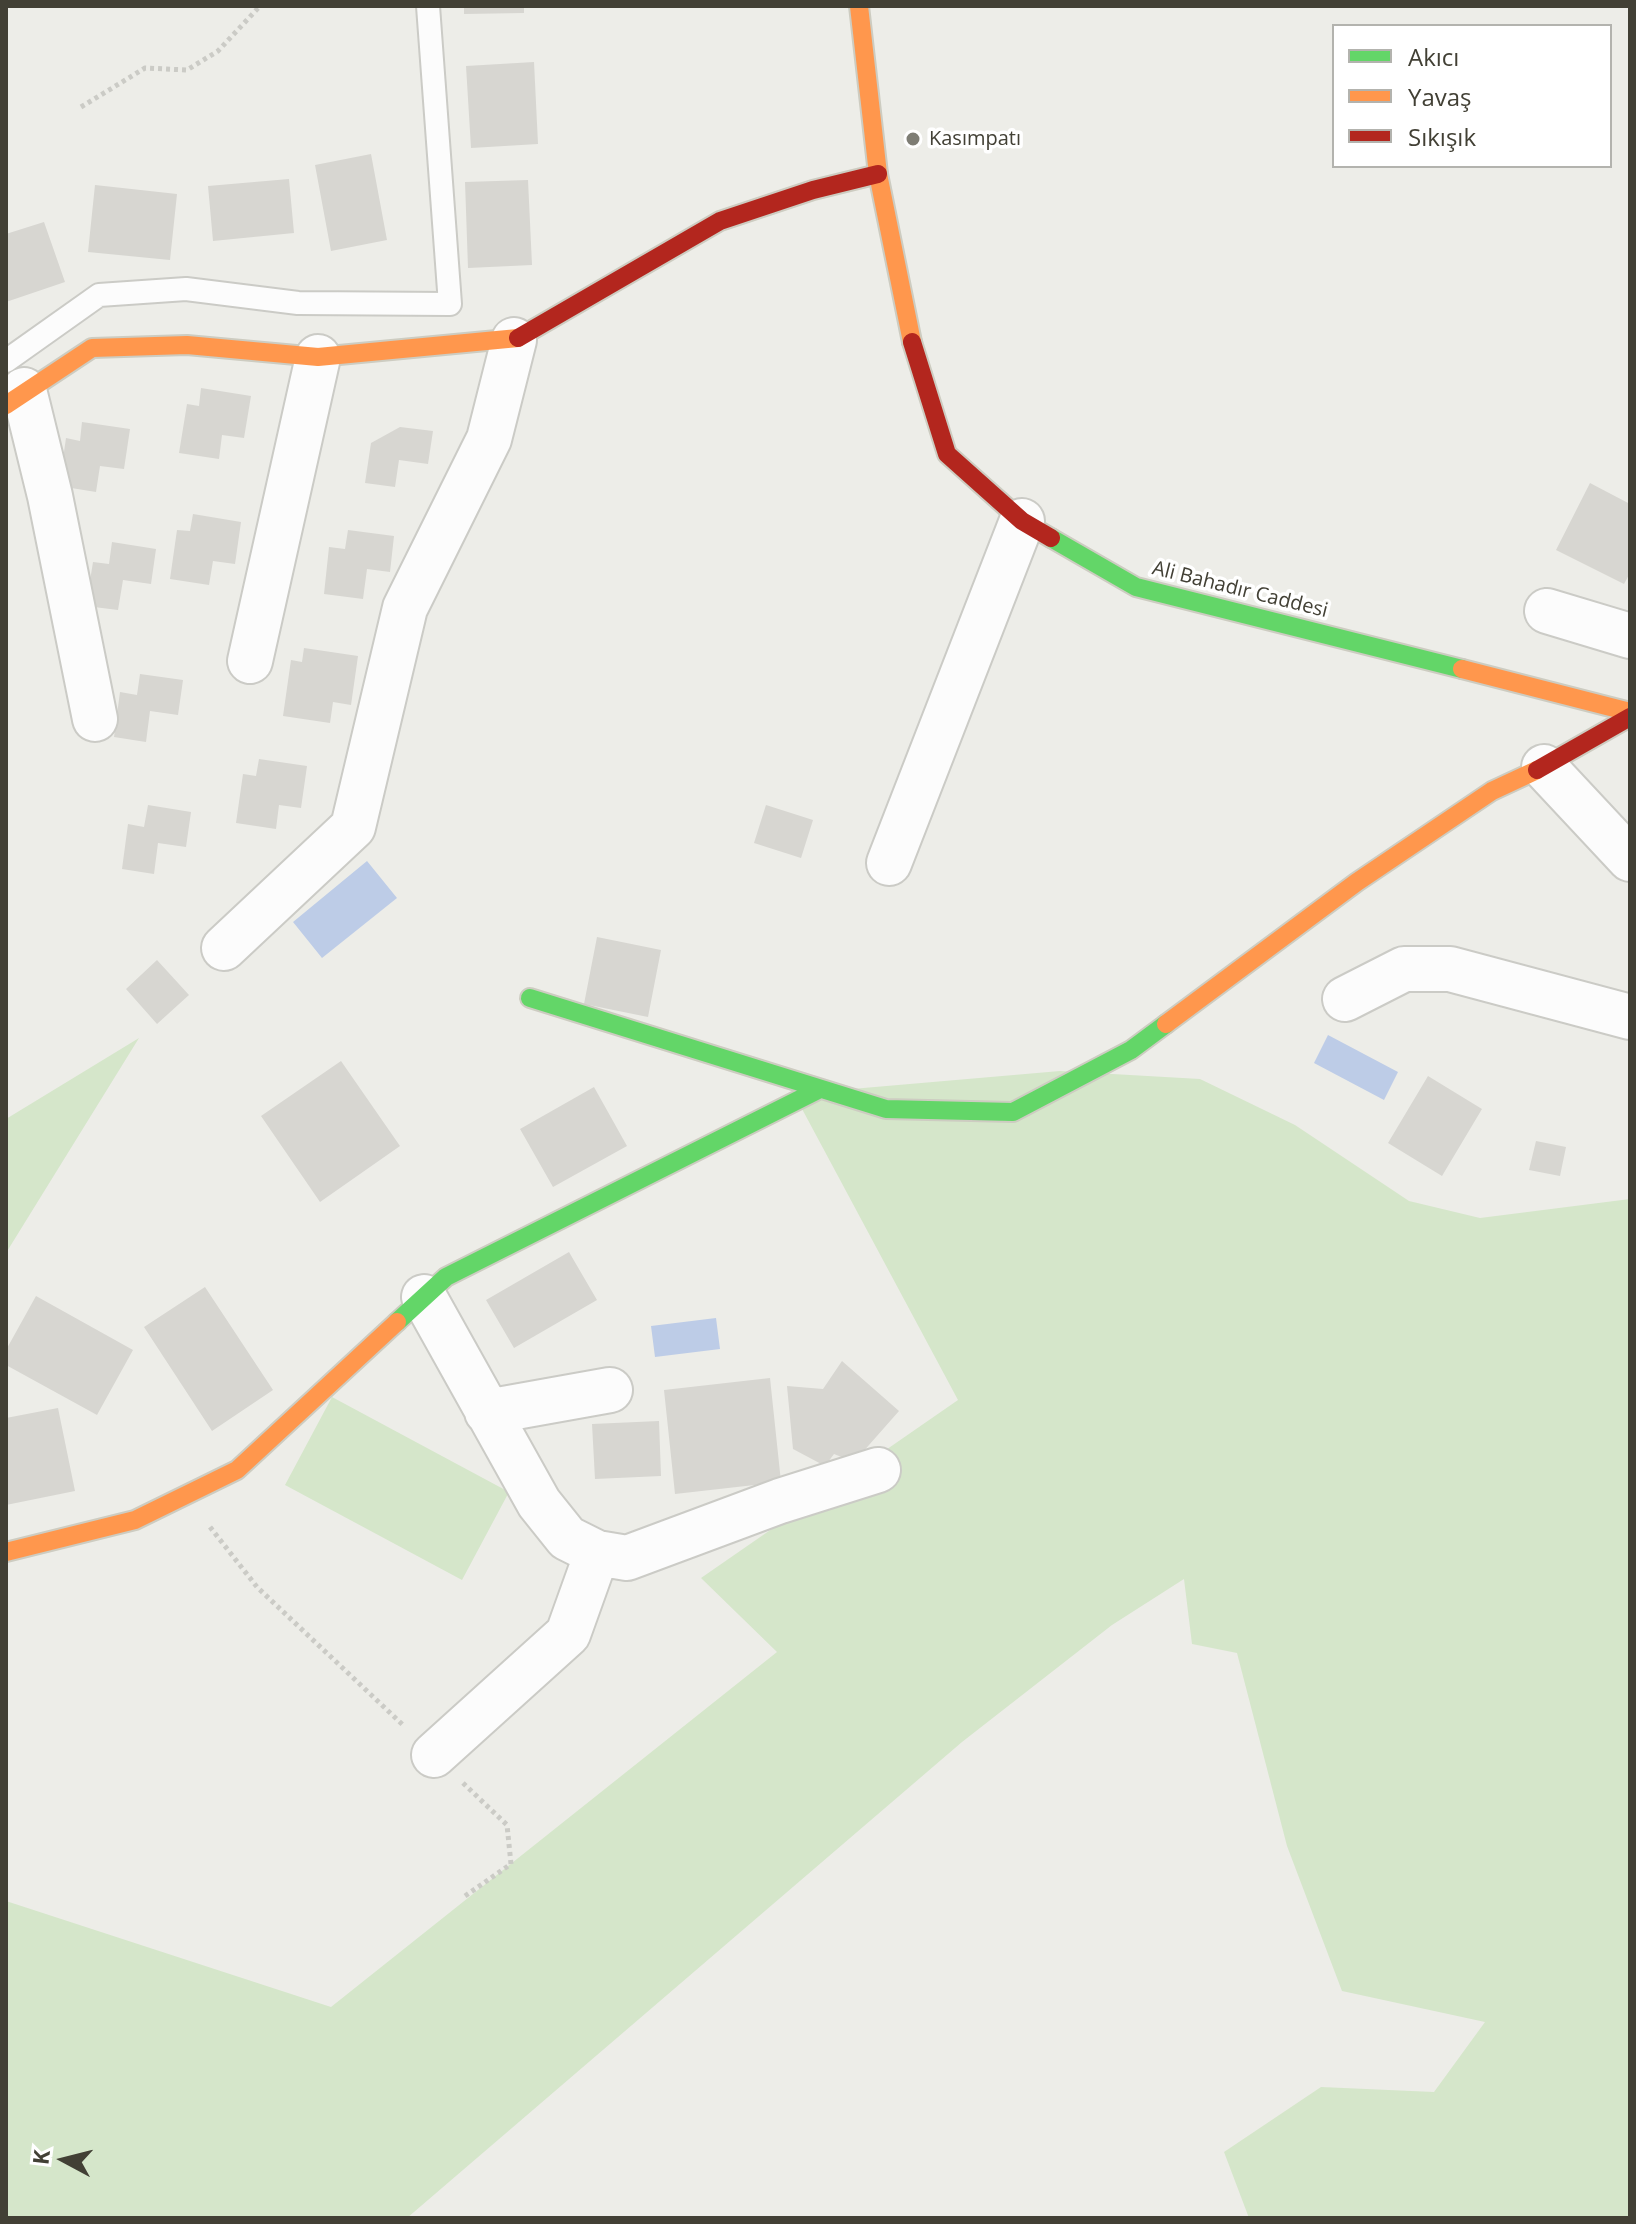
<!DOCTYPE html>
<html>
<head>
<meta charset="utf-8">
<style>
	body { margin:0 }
	#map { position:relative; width:1636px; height:2224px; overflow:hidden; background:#edede8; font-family:"Open Sans",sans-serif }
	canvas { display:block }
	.frame { position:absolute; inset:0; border:8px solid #424035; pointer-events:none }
	.legend { position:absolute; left:1332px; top:24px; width:280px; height:144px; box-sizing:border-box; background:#fff; border:2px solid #b3b3ae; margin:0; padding:10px 14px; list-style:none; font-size:24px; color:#424035 }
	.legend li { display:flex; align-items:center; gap:16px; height:40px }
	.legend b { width:40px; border:2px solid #b3b3ae }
	.north { position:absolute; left:24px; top:2120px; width:80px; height:80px; -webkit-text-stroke:6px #fff; paint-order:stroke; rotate:277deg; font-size:22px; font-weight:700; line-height:32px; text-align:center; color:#424035 }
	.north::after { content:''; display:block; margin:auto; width:28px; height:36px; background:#424035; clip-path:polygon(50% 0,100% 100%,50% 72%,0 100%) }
</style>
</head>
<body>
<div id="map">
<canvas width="1636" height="2224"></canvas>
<div class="frame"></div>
<ul class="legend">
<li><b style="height:10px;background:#63d668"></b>Akıcı</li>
<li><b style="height:10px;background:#ff974d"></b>Yavaş</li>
<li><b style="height:10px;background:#b3261e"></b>Sıkışık</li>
</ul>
<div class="north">K</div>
</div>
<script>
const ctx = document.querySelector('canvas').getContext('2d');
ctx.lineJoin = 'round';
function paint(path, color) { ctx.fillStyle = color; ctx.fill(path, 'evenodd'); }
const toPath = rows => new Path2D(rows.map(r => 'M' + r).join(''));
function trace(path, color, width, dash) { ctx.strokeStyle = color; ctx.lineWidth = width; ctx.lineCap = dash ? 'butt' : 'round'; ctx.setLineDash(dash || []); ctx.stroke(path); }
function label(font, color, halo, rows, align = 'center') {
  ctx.font = font + ' "Open Sans",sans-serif'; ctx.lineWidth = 7; ctx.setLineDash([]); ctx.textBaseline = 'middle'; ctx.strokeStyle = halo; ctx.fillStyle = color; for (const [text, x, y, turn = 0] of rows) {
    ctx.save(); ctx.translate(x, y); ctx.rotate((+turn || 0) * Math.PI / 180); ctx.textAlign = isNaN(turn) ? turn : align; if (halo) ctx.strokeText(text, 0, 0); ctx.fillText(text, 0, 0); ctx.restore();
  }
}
paint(toPath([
	[139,1038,6,1253,6,1119],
	[1060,1071,1200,1079,1295,1125,1409,1201,1480,1218,1630,1199,1630,2218,1249,2218,1224,2152,1321,2087,1434,2092,1485,2022,1342,1991,1287,1846,1237,1653,1192,1644,1184,1579,1112,1625,962,1742,407,2218,6,2218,6,1901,331,2007,777,1652,701,1578,958,1400,794,1094],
	[332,1397,509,1492,462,1580,285,1485]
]), '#d5e6ca');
paint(toPath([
	[367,861,397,898,322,958,293,922],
	[1328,1035,1398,1072,1384,1100,1314,1063],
	[716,1318,720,1349,655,1357,651,1326]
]), '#bdcce7');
paint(toPath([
	[464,6,524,6,524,13,464,14],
	[534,62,538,144,471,148,466,66],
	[371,154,387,240,331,251,315,165],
	[289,179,294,233,213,241,208,186],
	[528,180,532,265,468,268,465,182],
	[95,185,177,194,170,260,88,252],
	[44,222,65,282,6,302,6,234],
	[201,388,251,396,244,438,222,435,219,459,179,453,187,404,199,406],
	[82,422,130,429,124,469,100,466,96,492,59,486,66,438,80,441],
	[400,427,433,431,428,464,399,460,395,487,365,483,371,443],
	[1590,483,1630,504,1630,573,1624,584,1556,550],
	[193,514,241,522,235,564,213,561,209,585,170,579,177,530,190,531],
	[348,530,394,536,390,572,367,569,363,599,324,594,329,547,345,549],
	[112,542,156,549,151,584,123,580,118,610,86,606,93,562,109,564],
	[304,648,358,656,351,705,333,702,330,723,283,716,291,660,302,662],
	[140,674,183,680,178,715,150,711,146,742,114,737,120,692,137,695],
	[259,759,307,766,301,808,279,805,276,829,236,823,243,774,256,776],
	[148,805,191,812,186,847,158,843,154,874,122,869,128,824,144,827],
	[766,805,813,820,801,858,754,843],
	[597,937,661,950,648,1017,584,1004],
	[157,960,189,995,157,1024,126,989],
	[341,1061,400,1146,320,1202,261,1116],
	[1428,1076,1482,1109,1442,1176,1388,1143],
	[594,1087,627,1146,553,1187,520,1129],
	[1536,1141,1566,1147,1560,1176,1529,1170],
	[569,1252,597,1300,514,1348,486,1300],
	[205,1287,273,1390,212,1431,144,1327],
	[36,1296,133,1350,97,1415,6,1365,6,1350],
	[842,1361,899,1411,854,1462,834,1454,825,1466,793,1449,787,1386,823,1389],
	[770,1378,781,1482,675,1494,664,1390],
	[58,1408,75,1491,6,1505,6,1418],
	[659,1421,661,1476,595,1479,592,1424]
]), '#d7d6d1');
const lane = toPath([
	[6,361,99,295,186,289,298,303,450,304,428,6]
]);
const street = toPath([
	[24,390,50,496,95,719],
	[1547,611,1630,636],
	[250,661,318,357],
	[1544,767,1630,859],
	[889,863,1022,521],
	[224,948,353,827,405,608,489,439,514,340],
	[1345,999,1404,969,1450,969,1630,1017],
	[424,1297,539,1503,567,1538,597,1553,627,1558,780,1501,878,1470],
	[487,1412,610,1390],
	[434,1755,568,1634,597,1553]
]);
const fast = toPath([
	[1051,538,1136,587,1462,669],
	[530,998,886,1109,1013,1112,1131,1050,1166,1024],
	[397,1322,446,1277,820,1089]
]);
const slow = toPath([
	[859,6,878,174,912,342],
	[6,405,92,348,187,345,318,357,518,338],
	[1462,669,1630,712],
	[1166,1024,1357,882,1492,791,1537,770],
	[6,1552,135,1520,237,1470,397,1322]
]);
const jam = toPath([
	[518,338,720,221,813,190,878,174],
	[912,342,947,454,1022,521,1051,538],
	[1537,770,1630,717]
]);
trace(lane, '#cbcbc6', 26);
trace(street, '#cbcbc6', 48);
trace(fast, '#cdccc1', 22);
trace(slow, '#cdccc1', 22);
trace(jam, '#cdccc1', 22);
trace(toPath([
	[81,107,145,68,187,70,218,51,260,6],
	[210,1527,257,1587,404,1726],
	[463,1783,507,1825,511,1864,465,1896]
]), '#cbcbc6', 5, [4, 4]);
trace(lane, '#fcfcfc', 22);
trace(street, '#fcfcfc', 44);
trace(fast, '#63d668', 18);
trace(slow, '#ff974d', 18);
trace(jam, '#b3261e', 18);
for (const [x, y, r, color] of [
	[913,139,8,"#7e7d74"]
]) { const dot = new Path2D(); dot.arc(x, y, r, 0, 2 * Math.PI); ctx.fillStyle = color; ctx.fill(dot); trace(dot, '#fff', 3); }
label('20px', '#424035', '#fff', [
	["Kasımpatı",929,139]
], 'left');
label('20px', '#424035', '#fff', [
	["Ali Bahadır Caddesi",1240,590,14]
]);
</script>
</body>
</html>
